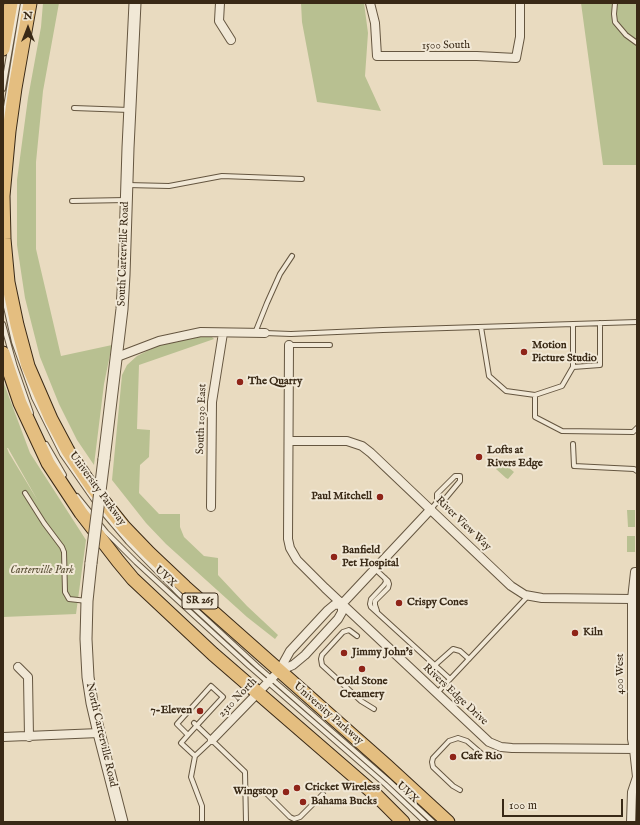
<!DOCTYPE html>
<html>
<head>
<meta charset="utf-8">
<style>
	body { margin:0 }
	#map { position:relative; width:640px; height:825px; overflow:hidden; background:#e9dbc0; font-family:"IM FELL English",serif }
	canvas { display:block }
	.frame { position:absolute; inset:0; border:4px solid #392916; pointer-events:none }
	.north { position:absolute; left:8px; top:8px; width:40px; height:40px; -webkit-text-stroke:3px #f1e8d6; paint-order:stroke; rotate:0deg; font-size:11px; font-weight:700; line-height:16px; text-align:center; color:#392916 }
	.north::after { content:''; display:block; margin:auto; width:14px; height:18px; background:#392916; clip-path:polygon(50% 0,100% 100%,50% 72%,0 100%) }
	.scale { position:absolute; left:502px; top:799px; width:121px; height:18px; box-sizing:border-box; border:2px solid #392916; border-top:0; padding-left:5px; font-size:12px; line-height:14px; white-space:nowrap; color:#392916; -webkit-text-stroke:3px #f1e8d6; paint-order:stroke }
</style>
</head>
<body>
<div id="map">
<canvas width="640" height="825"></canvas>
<div class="frame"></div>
<div class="north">N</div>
<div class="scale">100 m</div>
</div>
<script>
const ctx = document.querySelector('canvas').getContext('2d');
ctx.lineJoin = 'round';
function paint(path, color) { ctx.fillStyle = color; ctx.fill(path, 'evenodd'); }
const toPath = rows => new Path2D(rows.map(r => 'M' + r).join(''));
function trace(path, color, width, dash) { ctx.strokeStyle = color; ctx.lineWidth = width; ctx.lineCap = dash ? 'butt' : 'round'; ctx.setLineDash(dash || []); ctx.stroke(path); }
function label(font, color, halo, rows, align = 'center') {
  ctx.font = font + ' "IM FELL English",serif'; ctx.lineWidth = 4; ctx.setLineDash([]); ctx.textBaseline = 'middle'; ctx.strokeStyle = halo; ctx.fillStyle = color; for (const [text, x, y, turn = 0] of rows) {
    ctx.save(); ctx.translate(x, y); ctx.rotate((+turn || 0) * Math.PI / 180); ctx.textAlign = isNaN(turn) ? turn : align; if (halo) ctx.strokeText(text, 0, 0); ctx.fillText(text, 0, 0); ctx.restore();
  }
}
paint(toPath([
	[43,3,59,3,43,91,36,162,36,249,61,356,112,345,104,384,94,465,77,440,59,404,40,357,25,298,17,245,17,180,28,98,41,27],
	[301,3,364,3,368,33,365,76,381,111,317,102,302,22],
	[581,3,637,3,637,165,603,165],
	[210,335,214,339,139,365,137,429,150,430,149,457,140,465,139,493,159,514,180,514,180,527,184,537,204,556,218,558,218,575,247,606,278,635,275,639,247,617,166,544,146,523,112,480,122,375,127,365,137,356,159,345,192,337],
	[3,381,30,453,86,540,76,614,3,617],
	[7,448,8,448,38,501,9,453],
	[500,460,514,472,508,479,506,478,496,469,498,467,496,465],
	[635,510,635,527,628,527,627,510],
	[627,536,635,536,635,552,627,552]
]), '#b8c091');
const service = toPath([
	[615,3,614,14,615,22,626,35,637,43],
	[3,89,18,3],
	[74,108,129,110],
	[3,125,23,3],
	[127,185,169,186,222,176,302,179],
	[72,201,126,200],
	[3,294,14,342,34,398,62,454,96,503],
	[3,324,15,367,31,413],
	[573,324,573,367,562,386,535,395,535,417,562,431,633,432,637,428],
	[481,327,489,376,506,391,535,395],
	[255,333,267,303,280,274,292,256],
	[265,333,291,334,383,330,637,322],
	[289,345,330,345],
	[573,367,600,365,600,323],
	[46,444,64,475],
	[573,444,574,466,634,469,637,471],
	[25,493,44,523,62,547,64,552,65,592,69,599,87,601],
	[77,496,106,532,136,562,249,666,386,785,425,822],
	[100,509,128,542,180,595,257,666,389,781,433,822],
	[431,509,437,502,445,499,460,481,460,476,455,476,437,494,437,502],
	[375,569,388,581,389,584,388,588,375,601,375,605,377,611],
	[385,578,386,582,384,585,371,599,370,604,371,607,450,679],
	[357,636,349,630,343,632,322,655,321,659,322,665,361,701,374,709],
	[435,665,453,649,460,651,469,659],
	[211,686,223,697,188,735,177,724,211,686],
	[437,693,528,596],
	[194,723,245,772,246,822],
	[188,735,181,743,195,756],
	[460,790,453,786,433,767,432,762,433,758,449,741,458,738,467,741,482,754,490,758],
	[266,793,290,817,294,819,300,817,323,794],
	[202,822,202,806,191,777,195,756,212,740]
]);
const minor = toPath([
	[220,3,219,21,231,40],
	[370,3,375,23,377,56,477,56,516,58,520,37,520,3],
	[289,345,288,539,290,548,297,560,325,588,489,742,501,747,512,748,637,749],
	[117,357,159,341,201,332,265,333],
	[289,441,347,441,362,446,371,453,511,586,525,595,542,598,632,599],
	[211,507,212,402,223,333],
	[637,572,635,572,632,599,632,739,634,749,637,777],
	[18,667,28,677,29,737],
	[279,671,293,665,305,655,338,619,342,612,342,604,431,509],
	[3,737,99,733],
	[212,740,279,671,290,651,328,610,334,605,342,604],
	[631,822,632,792,637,777]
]);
const tertiary = toPath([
	[104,459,122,309,124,275,128,148,135,3],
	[91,563,87,601,86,639,88,677,92,703,99,733,122,822]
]);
const primary = toPath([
	[30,3,15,88,9,131,3,196,4,239,8,282,17,325,28,366,51,419,68,451,92,487,124,527,149,553,185,587,386,765,448,822],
	[3,49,11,3],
	[3,353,20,403,48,463,81,513,118,561,133,579,213,654,377,796,403,822]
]);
trace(service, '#655640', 6);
trace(minor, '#655640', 10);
trace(tertiary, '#655640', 13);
trace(primary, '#392916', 15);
trace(service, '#f1e8d6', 4);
trace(minor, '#f1e8d6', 8);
trace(tertiary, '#f1e8d6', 11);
trace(primary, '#e4be80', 13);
const tertiaryBridge = toPath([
	[91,563,104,459]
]);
trace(tertiaryBridge, '#655640', 13, []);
trace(tertiaryBridge, '#f1e8d6', 11);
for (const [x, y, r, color] of [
	[524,352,4,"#8f2418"],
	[240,382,4,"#8f2418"],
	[479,457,4,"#8f2418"],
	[380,497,4,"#8f2418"],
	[334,557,4,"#8f2418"],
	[399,603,4,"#8f2418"],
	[575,633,4,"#8f2418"],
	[344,653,4,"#8f2418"],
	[362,669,4,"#8f2418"],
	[200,711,4,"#8f2418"],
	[453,757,4,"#8f2418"],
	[297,788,4,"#8f2418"],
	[286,792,4,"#8f2418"],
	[303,802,4,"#8f2418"]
]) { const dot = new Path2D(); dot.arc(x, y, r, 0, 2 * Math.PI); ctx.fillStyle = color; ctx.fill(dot); trace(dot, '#f1e8d6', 1.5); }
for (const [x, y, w] of [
	[200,601,36]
]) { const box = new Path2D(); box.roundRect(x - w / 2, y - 8, w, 16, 3); ctx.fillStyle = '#f1e8d6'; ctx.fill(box); trace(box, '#392916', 1); }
label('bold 10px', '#392916', null, [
	["SR 265",200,601]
]);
label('11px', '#392916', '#f1e8d6', [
	["1500 South",446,46,-1],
	["South Carterville Road",124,254,-88],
	["South 1030 East",202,419,-88],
	["University Parkway",97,489,54],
	["River View Way",463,524,44],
	["UVX",165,577,43],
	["400 West",621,674,-90],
	["Rivers Edge Drive",455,695,43],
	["2310 North",238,698,-46],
	["University Parkway",328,714,41],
	["North Carterville Road",101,735,77],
	["UVX",407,793,44]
]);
label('bold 11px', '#392916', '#f1e8d6', [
	["Motion",532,346],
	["Picture Studio",532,359],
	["The Quarry",248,382],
	["Lofts at",487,451],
	["Rivers Edge",487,464],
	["Paul Mitchell",372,497,"right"],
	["Banfield",342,551],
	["Pet Hospital",342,564],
	["Crispy Cones",407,603],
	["Kiln",583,633],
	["Jimmy John's",352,653],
	["Cold Stone",362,682,"center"],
	["Creamery",362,695,"center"],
	["7-Eleven",192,711,"right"],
	["Cafe Rio",461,757],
	["Cricket Wireless",305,788],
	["Wingstop",278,792,"right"],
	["Bahama Bucks",311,802]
], 'left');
label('italic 11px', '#594f35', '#f1e8d6', [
	["Carterville Park",42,571]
]);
</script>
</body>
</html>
